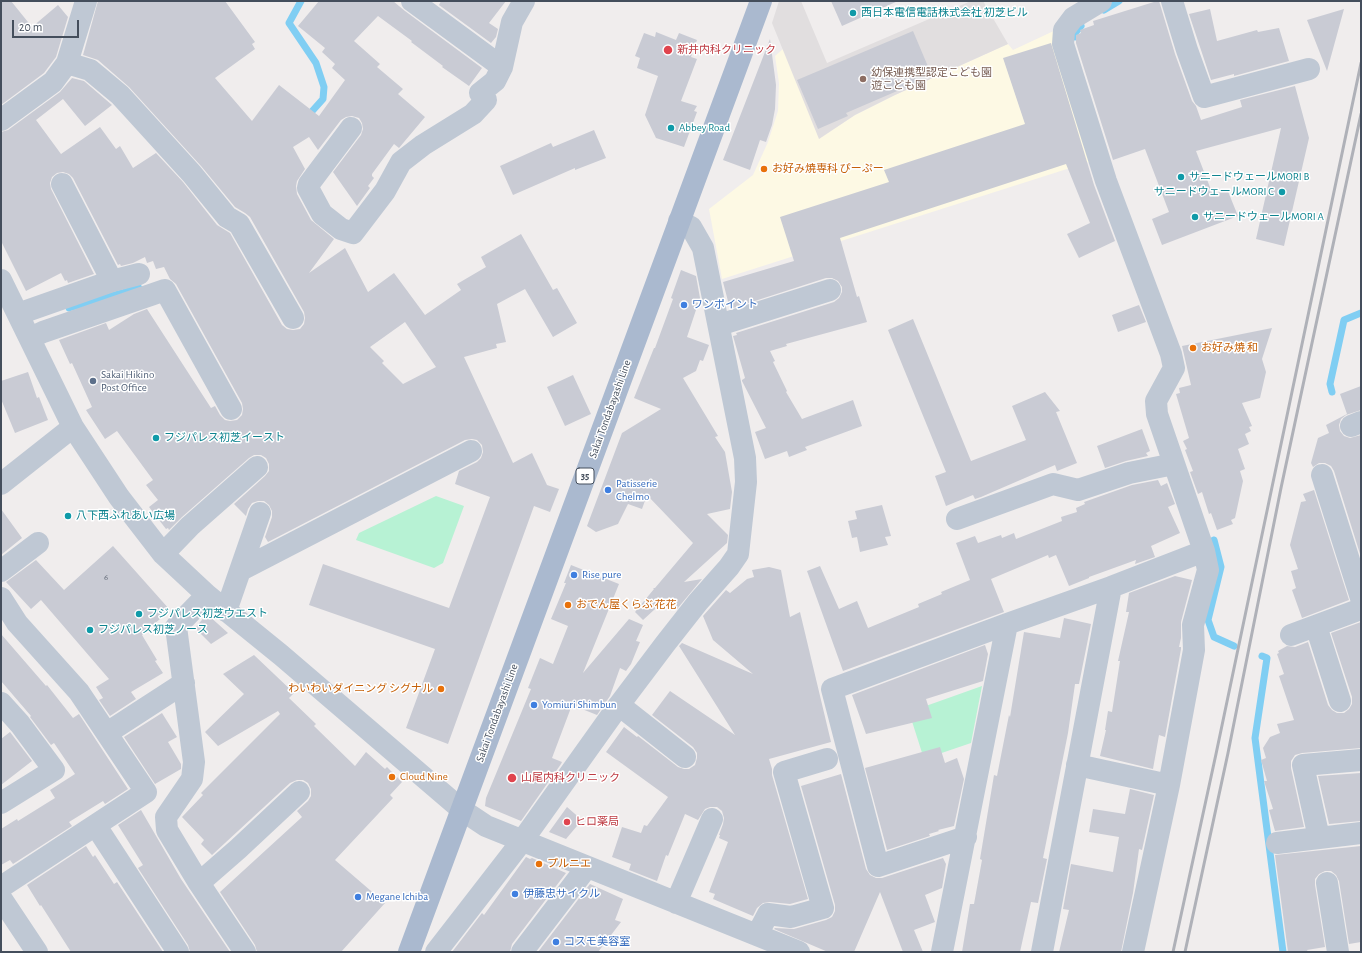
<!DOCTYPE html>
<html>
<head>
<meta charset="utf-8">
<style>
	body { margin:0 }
	#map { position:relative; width:1362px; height:953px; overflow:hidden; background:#f0eded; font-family:"Alegreya Sans",sans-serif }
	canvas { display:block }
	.frame { position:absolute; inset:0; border:2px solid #444e5c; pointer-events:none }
	.scale { position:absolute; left:12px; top:20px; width:67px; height:18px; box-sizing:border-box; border:2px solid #444e5c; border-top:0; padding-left:5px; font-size:12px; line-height:14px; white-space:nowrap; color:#444e5c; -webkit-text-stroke:3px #fff; paint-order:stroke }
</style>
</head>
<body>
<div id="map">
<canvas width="1362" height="953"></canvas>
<div class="frame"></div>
<div class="scale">20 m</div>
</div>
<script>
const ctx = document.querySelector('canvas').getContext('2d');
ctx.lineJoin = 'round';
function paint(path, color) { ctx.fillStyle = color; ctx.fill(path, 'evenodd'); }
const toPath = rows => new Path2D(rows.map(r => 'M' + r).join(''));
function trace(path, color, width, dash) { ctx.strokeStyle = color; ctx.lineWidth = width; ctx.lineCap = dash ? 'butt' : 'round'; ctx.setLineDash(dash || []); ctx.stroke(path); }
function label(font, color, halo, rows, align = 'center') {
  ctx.font = font + ' "Alegreya Sans","Noto Sans JP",sans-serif'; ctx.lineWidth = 3; ctx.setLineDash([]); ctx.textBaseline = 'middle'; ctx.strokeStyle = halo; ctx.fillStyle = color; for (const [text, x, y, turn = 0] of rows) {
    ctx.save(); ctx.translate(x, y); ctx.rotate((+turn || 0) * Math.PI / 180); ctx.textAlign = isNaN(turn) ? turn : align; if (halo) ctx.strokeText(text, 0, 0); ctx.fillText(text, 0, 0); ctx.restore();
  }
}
paint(toPath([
	[1058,29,1092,161,722,279,709,209,753,175,768,142,778,111,779,83,775,56,783,49,820,138,855,115,895,95,1008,44,1013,50]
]), '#fdf9e4');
paint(toPath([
	[779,1,801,1,827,63,971,1,983,1,1008,44,895,95,855,115,819,139,772,23]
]), '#e1dedf');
paint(toPath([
	[436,496,464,506,443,563,434,568,356,540,359,533],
	[982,686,971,743,924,759,909,712]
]), '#b7f2d4');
trace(toPath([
	[301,1,289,23,316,63,324,87,323,99,306,118],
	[1104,10,1119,1],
	[1075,37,1075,33,1081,26],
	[69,308,139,288],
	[1332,392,1330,384,1344,320,1361,313],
	[1214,540,1221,567,1208,620,1214,637,1234,646],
	[1262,656,1267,658,1255,738,1283,952]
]), '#80cef3', 7);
paint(toPath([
	[1,1,11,1,32,27,58,5,68,17,56,57,44,73,1,105],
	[98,1,225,1,255,42,252,44,255,49,215,78,252,121,279,85,319,116,345,80,332,68,335,64,322,52,325,48,298,26,319,1,393,1,405,11,482,68,469,86,442,67,443,66,411,42,412,41,378,16,354,41,380,64,377,67,403,89,398,94,425,117,399,148,394,144,372,174,372,176,374,178,368,186,370,188,357,206,333,172,361,135,363,129,362,123,359,118,352,116,346,117,341,120,318,150,309,137,293,147,305,169,297,181,296,186,297,194,311,220,334,239,309,273,345,248,368,292,394,273,425,315,461,290,457,284,486,267,481,257,521,234,553,290,557,288,577,323,553,337,525,289,497,304,506,342,496,344,497,348,464,357,513,463,532,453,547,485,559,489,550,512,534,506,448,744,406,728,435,649,309,605,323,564,449,608,490,497,455,484,459,471,477,462,481,458,483,452,482,445,477,440,472,439,465,440,268,542,265,537,272,517,272,511,269,505,264,501,258,501,252,503,248,509,246,516,234,504,265,476,269,471,269,464,266,458,261,455,254,455,249,458,182,517,169,530,168,528,166,529,149,507,158,500,146,485,153,480,117,431,105,439,86,410,92,407,72,363,70,364,59,340,106,323,109,330,134,314,147,309,211,408,215,406,220,415,225,420,230,421,237,420,242,415,243,409,242,403,176,284,170,279,164,267,156,269,153,261,147,263,145,257,133,263,121,266,120,264,118,265,73,178,69,174,63,172,57,173,52,177,50,183,51,189,94,274,68,283,67,280,65,281,61,273,26,291,1,241,1,132,8,130,60,92,72,78,84,81,112,105,85,126,63,99,36,120,61,154,100,127,116,149,120,146,133,168,156,153,183,182,217,225,230,233,282,325,287,329,293,330,300,329,304,324,305,318,304,312,250,217,245,213,235,207,201,166,129,87,98,60,83,55],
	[405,322,436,367,403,384,382,363,384,361,370,347],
	[441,1,506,1,489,23,498,29,496,37,491,43,439,5],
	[831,1,898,1,842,26],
	[1157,1,1159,1,1175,54,1192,101,1196,106,1201,120,1242,107,1240,100,1295,86,1309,138,1284,246,1256,239,1281,128,1196,151,1213,195,1227,189,1238,216,1162,245,1152,219,1169,212,1145,149,1113,160,1076,43,1076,35,1081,33,1080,30,1094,25,1093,21],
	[1210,9,1217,41,1257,30,1258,32,1279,28,1289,61,1234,76,1234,74,1211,80,1189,14],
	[1344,9,1327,71,1307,20],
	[913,31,932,76,846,113,848,116,818,129,797,80],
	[656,32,676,40,679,33,697,40,691,57,697,59,681,101,697,106,694,111,697,112,684,147,656,138,645,115,658,76,637,68,640,58,635,56,644,33,655,37],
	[770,39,776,85,775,109,772,125,766,142,760,140,750,170,723,160],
	[1051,43,1094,185,1115,241,1079,258,1067,234,1090,223,1066,164,840,238,857,297,859,296,867,322,786,344,787,346,770,351,775,361,773,362,787,391,786,392,802,419,853,400,862,426,805,447,807,450,789,457,787,451,765,459,755,432,766,428,742,381,742,380,745,378,733,336,737,335,736,333,834,302,839,298,842,292,842,287,838,281,832,278,826,278,730,309,723,282,794,261,780,217,889,182,884,170,1025,124,1003,58],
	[594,130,606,158,575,170,575,168,513,195,500,166,551,143,553,147],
	[681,270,696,276,700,298,687,337,709,345,703,361,700,360,696,371,683,378,718,436,715,437,725,452,732,492,730,509,707,514,728,535,727,543,684,582,702,579,677,609,666,599,643,620,635,612,654,589,653,588,655,588,693,543,647,495,642,509,628,504,618,524,596,532,587,526,622,433,661,409,634,398,654,348,655,348,673,299,671,298],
	[1139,305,1146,322,1118,332,1112,315],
	[913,319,971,461,1026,440,1012,406,1045,392,1060,411,1056,412,1077,463,1057,471,1055,465,981,497,975,499,973,495,946,506,935,476,946,472,888,330],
	[1272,328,1262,359,1266,372,1260,398,1242,403,1252,426,1249,427,1251,431,1245,434,1249,444,1238,449,1245,469,1240,471,1243,481,1235,518,1231,520,1233,524,1217,530,1211,513,1209,514,1202,492,1198,494,1190,472,1193,471,1185,450,1187,449,1183,441,1189,438,1176,394,1180,393,1179,388,1191,385,1182,346],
	[28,372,37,398,39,397,48,420,15,433,1,399,1,381],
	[573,375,591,414,565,426,547,387],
	[1361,386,1361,410,1346,415,1341,419,1339,425,1340,431,1344,436,1350,438,1361,435,1361,557,1334,471,1331,466,1325,463,1319,463,1313,467,1311,463,1318,438,1329,433,1326,425,1347,414,1340,394],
	[1142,429,1150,451,1146,453,1148,456,1126,461,1105,468,1097,446],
	[1158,480,1161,486,1167,483,1175,504,1168,507,1180,533,1151,546,1155,557,1135,564,1136,560,1089,577,1089,578,1069,586,1056,555,1049,558,1048,555,991,579,1004,612,843,671,807,571,820,566,839,609,857,601,868,628,919,607,918,604,942,594,941,592,970,580,956,543,975,536,978,543,1001,535,1002,538,1014,533,1016,539,1062,521,1061,517,1077,512,1076,508,1085,504,1084,502,1132,485],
	[1314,490,1349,600,1302,618,1292,590,1296,588,1291,571,1298,569,1290,545,1301,502,1306,501,1303,494],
	[882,505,891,536,885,537,888,545,860,552,857,537,852,538,848,521,857,519,855,511],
	[1,509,22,538,1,555],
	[113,546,170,610,142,635,157,660,155,661,163,673,131,692,136,699,110,716,99,700,103,698,96,687,109,679,41,600,31,609,6,582,36,560,64,590],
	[571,565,619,584,583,673,629,619,643,625,636,641,640,642,631,664,626,671,620,668,610,696,597,715,572,705,552,758,562,762,561,764,521,821,485,806,486,798,531,689,528,688,540,658,553,664,568,626,551,619,566,583,564,583],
	[769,567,781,570,790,617,800,612,831,742,769,759,772,769,772,775,808,899,790,904,770,902,763,903,757,908,753,916,713,899,715,894,709,892,728,842,719,838,720,835,719,835,723,824,724,818,722,811,717,807,710,807,705,809,698,820,685,814,668,856,666,855,657,881,629,870,631,864,612,857,622,827,641,833,644,825,647,826,668,797,606,752,624,727,637,737,638,736,678,767,684,769,689,769,695,765,697,758,697,753,693,747,652,715,670,691,735,735,679,646,682,643,753,674,713,640,703,616,726,590,730,593,747,579,754,577,752,570],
	[1175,576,1192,580,1181,622,1181,638,1179,647,1181,647,1181,649,1165,737,1159,735,1153,769,1100,756,1106,730,1105,730,1108,711,1112,712,1120,661,1118,661,1129,612,1126,612,1129,593],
	[207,614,228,633,211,644,195,628],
	[1064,618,1091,624,1079,684,1075,684,1068,733,1043,858,1047,859,1038,903,1031,902,1020,952,962,952,970,904,974,904,982,860,980,859,994,775,997,776,1009,715,1010,717,1024,632,1060,638],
	[1361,622,1361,748,1302,753,1295,755,1291,761,1291,768,1304,827,1275,831,1269,810,1273,809,1264,781,1267,781,1261,760,1266,758,1263,748,1270,737,1280,733,1277,724,1294,720,1279,676,1284,674,1277,654,1279,653,1278,651,1287,646,1295,647,1308,642,1328,705,1332,710,1337,713,1344,713,1349,709,1352,704,1352,697,1331,633],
	[1,634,46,686,47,685,73,718,79,714,128,789,105,804,103,801,69,822,72,826,13,864,10,860,1,865,1,829,17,819,18,821,55,798,50,790,75,774,54,743,51,745,30,717,31,716,1,681],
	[985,645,988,654,983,681,926,699,932,718,866,734,852,695],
	[254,655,294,693,289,698,316,724,314,726,355,766,366,752,385,769,387,767,402,782,390,795,393,798,335,860,385,903,341,952,257,952,255,945,220,892,302,817,297,811,308,801,311,796,311,789,308,783,303,780,297,780,290,783,212,855,201,844,204,840,182,817,203,795,201,793,280,714,278,711,218,746,205,732,244,694,223,674],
	[162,713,177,737,168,742,181,764,181,769,155,784,124,737],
	[10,732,32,761,1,785,1,739],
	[940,747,945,763,957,758,964,779,954,826,938,830,939,831,929,834,930,836,887,850,865,768],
	[1361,773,1361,821,1329,824,1318,776],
	[841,774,866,869,870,875,876,878,882,878,943,858,946,864,942,888,925,895,935,922,914,930,923,952,903,952,880,892,854,952,828,952,774,929,775,928,794,929,826,920,832,917,835,911,835,905,801,786],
	[1130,789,1154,795,1142,850,1139,849,1133,893,1121,952,1059,952,1069,910,1063,909,1071,864,1113,872,1119,837,1089,832,1093,809,1125,814],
	[567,807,582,820,566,839,549,832],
	[141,810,181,879,230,952,190,952,188,945,138,868,143,865,118,825],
	[86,846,93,857,95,855,114,884,117,882,163,952,71,952,41,905,40,906,27,885],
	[1361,846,1361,942,1349,944,1339,881,1336,875,1331,871,1325,871,1319,874,1315,879,1315,885,1325,947,1307,950,1308,952,1288,952,1275,855],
	[526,857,530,859,532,858,566,873,512,944,510,952,452,952,482,913,484,915],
	[590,884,623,899,615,920,621,922,598,952,538,952]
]), '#c9cbd4');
trace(toPath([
	[412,1,502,67],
	[1101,1,1073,18,1064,30,1063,44,1106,181,1171,354,1174,368,1156,401,1157,414,1204,551,1208,570,1193,625,1194,650,1169,785,1133,952],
	[1172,1,1187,50,1204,97,1309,69],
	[67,63,90,70,120,95,192,174,227,217,239,224,293,318],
	[1,120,53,82,67,63,86,1],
	[351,128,309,184,308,188,322,214,341,229,353,233,385,191,401,162,423,145,473,114,486,100,480,93,495,81,502,67,512,22,524,1],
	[62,184,112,281],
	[1,280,73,427,119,497,163,554,207,595,281,655,462,810,486,826,799,952],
	[18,314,112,281,139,274],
	[719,325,830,290],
	[30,338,43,332,165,290,231,409],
	[1351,426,1361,422],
	[1322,475,1361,598],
	[1,484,73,427],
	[957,519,1053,484,1078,490,1129,473,1174,464],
	[163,554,190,526,257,467],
	[241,570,471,451],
	[1,571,38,543],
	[207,595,176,627,194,762,192,779,166,817,167,830,199,883,245,952],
	[1,598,17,623,79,692,146,792,1,887],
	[226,611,260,513],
	[1316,626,1340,701],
	[1291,635,1361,609],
	[1,703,20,724,54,770,1,803],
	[619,705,685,757],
	[107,733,184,683],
	[1077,765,1169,785],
	[96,826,178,952],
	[966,837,878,866,832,689,1007,624,1111,587,1204,551],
	[1319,838,1303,765,1361,760],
	[1277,843,1361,833],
	[199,883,238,849,299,792],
	[1327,883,1338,952],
	[1,898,37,952],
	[676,903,712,819],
	[757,935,768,914,791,917,823,908,784,772,827,759],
	[436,952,522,841,619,705,665,644,698,602,729,567,738,554,746,482,745,458,703,248,691,227,679,221],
	[522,952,587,867],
	[942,952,1007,624],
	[1042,952,1111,587]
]), '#bfc8d4', 22);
trace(toPath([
	[409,952,761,1]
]), '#aab9cf', 22);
trace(toPath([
	[1173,952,1216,754,1361,63],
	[1185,952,1228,753,1281,488,1361,114]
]), '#afb1b8', 3);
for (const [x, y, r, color] of [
	[853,13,4,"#0f9aa8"],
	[668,50,5,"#e0444e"],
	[863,79,4,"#8d6e63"],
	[671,128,4,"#0f9aa8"],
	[764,169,4,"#e8710a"],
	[1181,177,4,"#0f9aa8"],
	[1282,192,4,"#0f9aa8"],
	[1195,217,4,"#0f9aa8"],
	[684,305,4,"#3f7fe0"],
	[1193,348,4,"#e8710a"],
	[93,381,4,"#5c6f8a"],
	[156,438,4,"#0f9aa8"],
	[608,490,4,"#3f7fe0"],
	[68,516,4,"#0f9aa8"],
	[574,575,4,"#3f7fe0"],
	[568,605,4,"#e8710a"],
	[139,614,4,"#0f9aa8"],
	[90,630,4,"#0f9aa8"],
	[441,689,4,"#e8710a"],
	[534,705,4,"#3f7fe0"],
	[392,777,4,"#e8710a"],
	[512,778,5,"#e0444e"],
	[567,822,4,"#e0444e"],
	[539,864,4,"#e8710a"],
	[515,894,4,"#3f7fe0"],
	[358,897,4,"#3f7fe0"],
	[556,942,4,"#3f7fe0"]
]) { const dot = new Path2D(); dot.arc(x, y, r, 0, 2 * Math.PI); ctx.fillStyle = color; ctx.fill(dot); trace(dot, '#fff', 1.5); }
label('9px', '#656d7a', null, [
	["6",106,577]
]);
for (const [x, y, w] of [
	[585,476,18]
]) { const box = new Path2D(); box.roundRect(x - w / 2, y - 8, w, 16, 3); ctx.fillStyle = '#fff'; ctx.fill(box); trace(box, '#444e5c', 1); }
label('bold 10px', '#444e5c', null, [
	["35",585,476]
]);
label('11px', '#0d838f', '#fff', [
	["西日本電信電話株式会社 初芝ビル",861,13],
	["Abbey Road",679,128],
	["サニードウェールMORI B",1189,177],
	["サニードウェールMORI C",1274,192,"right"],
	["サニードウェールMORI A",1203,217],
	["フジパレス初芝イースト",164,438],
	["八下西ふれあい広場",76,516],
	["フジパレス初芝ウエスト",147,614],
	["フジパレス初芝ノース",98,630]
], 'left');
label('11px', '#be3a42', '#fff', [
	["新井内科クリニック",677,50],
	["山尾内科クリニック",521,778],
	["ヒロ薬局",575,822]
], 'left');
label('11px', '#785e54', '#fff', [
	["幼保連携型認定こども園",871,73],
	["遊こども園",871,86]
], 'left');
label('11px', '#c56008', '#fff', [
	["お好み焼専科 ぴーぷー",772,169],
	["お好み焼 和",1201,348],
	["おでん屋くらぶ 花花",576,605],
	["わいわいダイニング シグナル",433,689,"right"],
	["Cloud Nine",400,777],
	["プルニエ",547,864]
], 'left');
label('11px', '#366cbe', '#fff', [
	["ワンポイント",692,305],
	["Patisserie",616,484],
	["Chelmo",616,497],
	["Rise pure",582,575],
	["Yomiuri Shimbun",542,705],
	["伊藤忠サイクル",523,894],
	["Megane Ichiba",366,897],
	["コスモ美容室",564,942]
], 'left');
label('11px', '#4e5e75', '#fff', [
	["Sakai Hikino",101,375],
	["Post Office",101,388]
], 'left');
label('11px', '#444e5c', '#fff', [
	["Sakai Tondabayashi Line",610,409,-70],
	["Sakai Tondabayashi Line",497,713,-70]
]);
</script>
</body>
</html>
